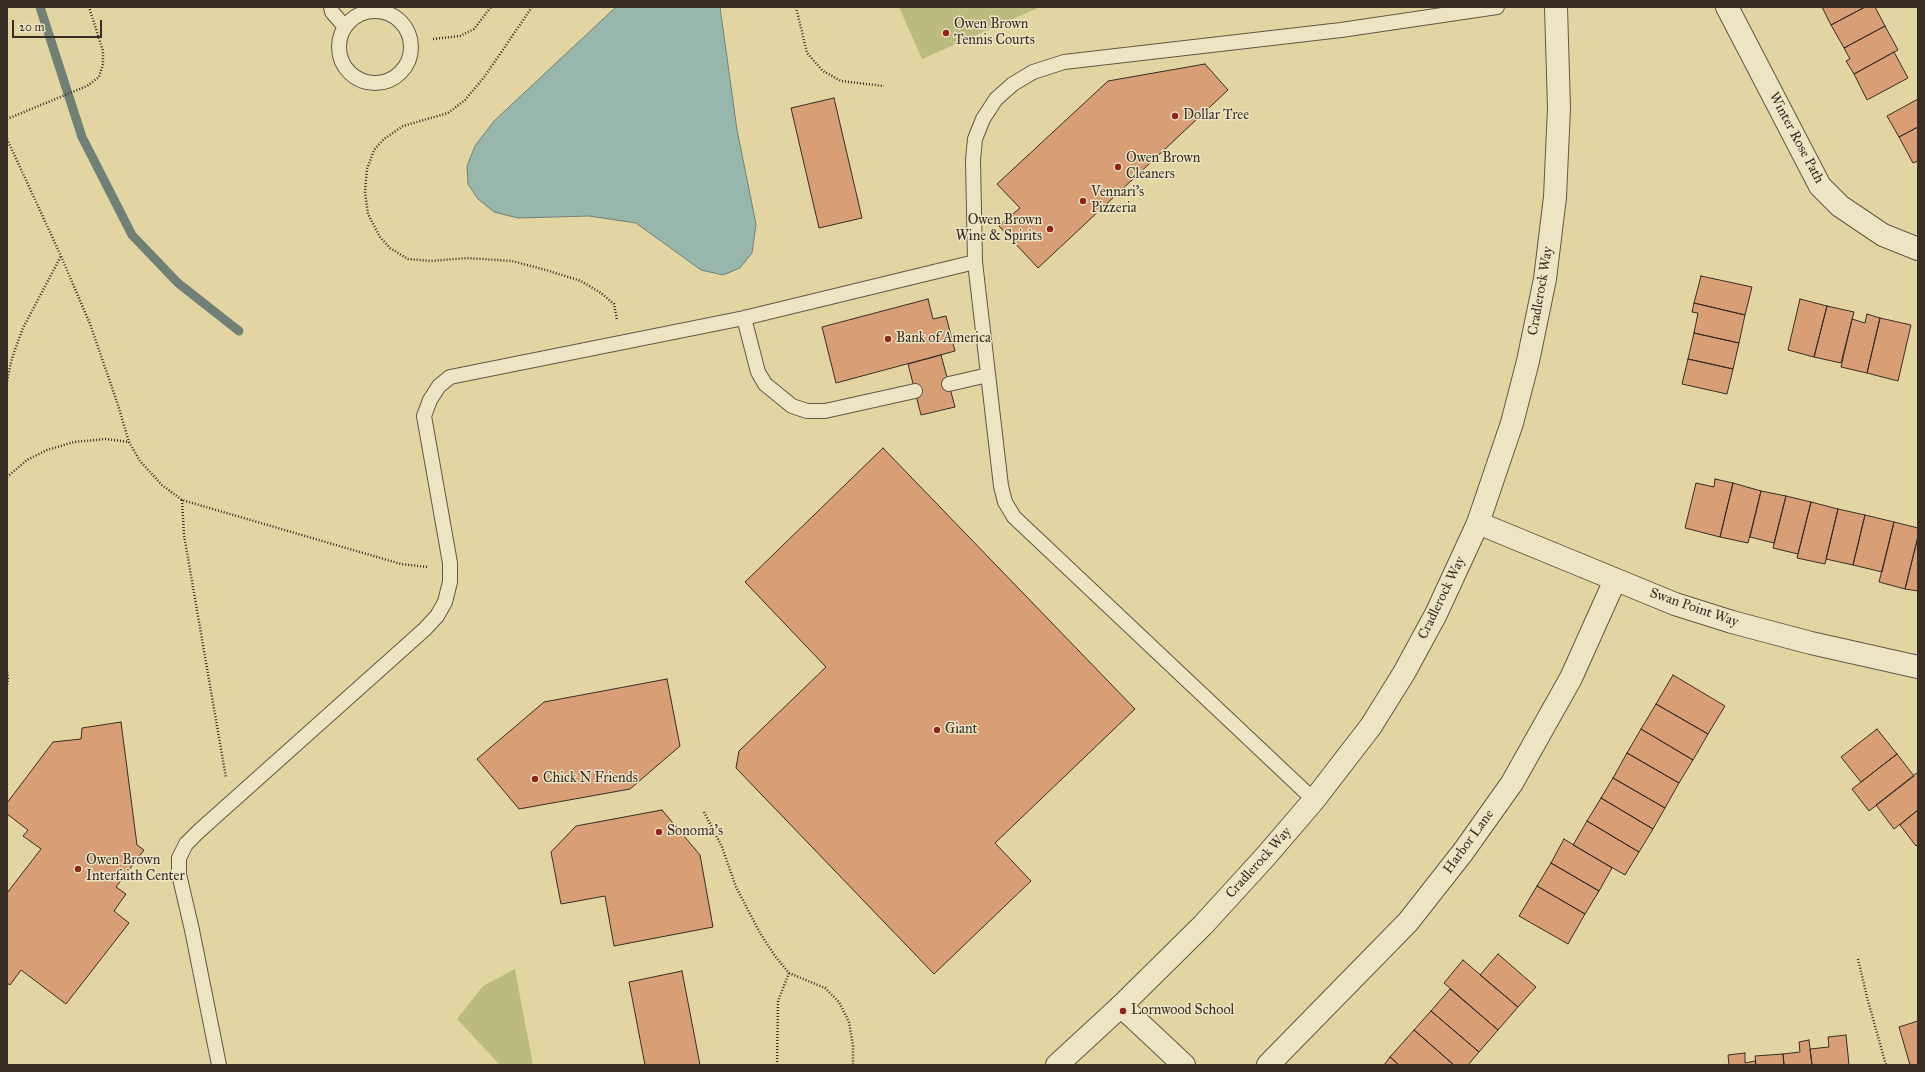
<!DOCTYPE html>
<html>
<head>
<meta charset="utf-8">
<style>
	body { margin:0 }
	#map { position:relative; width:1925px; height:1072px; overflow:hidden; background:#e3d5a2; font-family:"IM FELL Great Primer",serif }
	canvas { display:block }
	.frame { position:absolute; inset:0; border:8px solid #382d25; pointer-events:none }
	.scale { position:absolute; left:12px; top:20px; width:90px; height:18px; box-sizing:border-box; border:2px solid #382d25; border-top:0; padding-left:5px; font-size:12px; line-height:14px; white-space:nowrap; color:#382d25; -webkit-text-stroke:3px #ede4c3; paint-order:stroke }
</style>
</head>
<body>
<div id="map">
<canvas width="1925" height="1072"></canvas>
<div class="frame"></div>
<div class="scale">20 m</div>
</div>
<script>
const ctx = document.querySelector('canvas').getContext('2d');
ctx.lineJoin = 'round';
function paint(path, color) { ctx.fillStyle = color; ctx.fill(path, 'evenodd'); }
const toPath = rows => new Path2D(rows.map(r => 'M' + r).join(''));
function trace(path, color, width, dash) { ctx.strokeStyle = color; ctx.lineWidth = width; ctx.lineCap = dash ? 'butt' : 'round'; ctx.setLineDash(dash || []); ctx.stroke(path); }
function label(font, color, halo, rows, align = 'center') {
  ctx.font = font + ' "IM FELL Great Primer",serif'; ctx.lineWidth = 3; ctx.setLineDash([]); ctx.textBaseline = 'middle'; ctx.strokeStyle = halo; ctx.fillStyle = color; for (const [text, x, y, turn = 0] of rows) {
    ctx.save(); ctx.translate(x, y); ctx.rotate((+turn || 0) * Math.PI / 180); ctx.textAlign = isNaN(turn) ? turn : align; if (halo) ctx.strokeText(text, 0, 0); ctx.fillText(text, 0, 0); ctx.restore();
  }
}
paint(toPath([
	[899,7,1040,7,922,59],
	[515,969,515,970,533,1065,500,1065,457,1019,483,986]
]), '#bcbb7f');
const water = toPath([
	[616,7,720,7,737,130,756,224,752,253,740,268,723,275,701,270,636,223,589,216,518,218,494,212,478,199,468,184,467,166,475,146,494,121,616,7]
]);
paint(water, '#97b7ad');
trace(water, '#718077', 1);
trace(toPath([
	[40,7,82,137,132,235,178,283,239,331]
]), '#718077', 9);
const building = toPath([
	[1822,7,1865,7,1831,25,1822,7],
	[1865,7,1875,7,1885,26,1844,48,1831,25,1865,7],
	[1885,26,1898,50,1854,74,1846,61,1850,59,1844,48,1885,26],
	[1894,52,1908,78,1867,100,1854,74,1894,52],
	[1205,64,1228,90,1038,268,999,226,1020,208,997,184,1108,81,1205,64],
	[834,98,862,218,819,228,791,108,834,98],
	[1918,99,1918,127,1899,137,1887,116,1918,99],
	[1918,127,1918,161,1913,163,1899,137,1918,127],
	[1701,276,1752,287,1745,315,1694,303,1701,276],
	[928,299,933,319,946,316,955,351,836,383,822,327,928,299],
	[1800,299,1827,306,1814,357,1788,350,1800,299],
	[1694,303,1745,315,1739,343,1694,333,1698,313,1692,312,1694,303],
	[1827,306,1854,312,1841,363,1814,357,1827,306],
	[1867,314,1880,318,1867,373,1841,367,1852,319,1865,323,1867,314],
	[1880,318,1911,325,1898,381,1867,373,1880,318],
	[1694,333,1739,343,1733,369,1688,359,1694,333],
	[941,355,955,407,921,415,908,364,941,355],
	[1688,359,1733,369,1727,394,1682,384,1688,359],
	[883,448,1135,709,995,843,1031,881,934,974,736,768,739,751,826,667,745,582,883,448],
	[1715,479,1733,483,1720,537,1685,528,1696,483,1714,487,1715,479],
	[1733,483,1761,491,1748,543,1720,537,1733,483],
	[1761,491,1786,496,1774,543,1750,537,1761,491],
	[1786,496,1811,502,1798,554,1773,548,1786,496],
	[1811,502,1838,509,1825,564,1797,558,1811,502],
	[1838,509,1865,515,1853,565,1826,559,1838,509],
	[1865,515,1894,522,1882,572,1853,565,1865,515],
	[1894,522,1918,528,1918,536,1905,589,1879,582,1894,522],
	[1918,537,1918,591,1905,589,1918,537],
	[1673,675,1725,706,1708,734,1656,704,1673,675],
	[667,679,680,746,630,789,519,809,477,759,544,702,667,679],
	[1656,704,1708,734,1693,760,1641,729,1656,704],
	[121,722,137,845,144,850,116,887,126,894,114,911,129,923,66,1004,21,970,10,985,7,983,7,893,41,849,23,836,28,830,7,814,7,803,53,742,81,739,82,728,121,722],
	[1641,729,1693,760,1679,783,1627,753,1641,729],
	[1877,729,1897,754,1861,782,1841,757,1877,729],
	[1627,753,1679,783,1665,808,1613,778,1627,753],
	[1897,754,1914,776,1869,811,1852,789,1897,754],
	[1918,772,1918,810,1894,829,1876,805,1918,772],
	[1613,778,1665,808,1653,829,1601,798,1613,778],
	[1601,798,1653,829,1639,852,1587,821,1601,798],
	[662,810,700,855,713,927,614,946,605,896,561,904,551,852,576,826,662,810],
	[1918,810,1918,844,1916,846,1900,825,1918,810],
	[1587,821,1639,852,1625,875,1573,845,1587,821],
	[1564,839,1612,868,1599,891,1551,863,1564,839],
	[1551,863,1599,891,1585,914,1537,886,1551,863],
	[1537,886,1585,914,1568,944,1519,916,1537,886],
	[1498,954,1536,987,1518,1007,1480,975,1498,954],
	[1463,960,1518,1007,1498,1030,1444,983,1463,960],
	[682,971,700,1065,645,1065,629,982,682,971],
	[1450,989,1498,1030,1479,1052,1431,1011,1450,989],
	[1431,1011,1479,1052,1468,1065,1454,1065,1414,1030,1431,1011],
	[1918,1021,1918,1065,1910,1065,1899,1027,1918,1021],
	[1414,1030,1454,1065,1399,1065,1390,1057,1414,1030],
	[1846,1035,1849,1065,1812,1065,1810,1049,1829,1047,1828,1037,1846,1035],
	[1809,1040,1812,1065,1784,1065,1783,1054,1800,1052,1799,1042,1809,1040],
	[1745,1053,1745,1063,1755,1061,1756,1065,1729,1065,1728,1055,1745,1053],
	[1783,1054,1784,1065,1756,1065,1755,1056,1783,1054],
	[1390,1057,1399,1065,1384,1065,1390,1057]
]);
paint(building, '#d89e75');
trace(building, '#382d25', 1);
const service = toPath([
	[331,7,332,12,345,27],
	'339 47a36 36 0 1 1 72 0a36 36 0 1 1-72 0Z',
	[744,318,758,372,765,384,792,406,807,411,825,411,915,391],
	[949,384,988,375],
	[1314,800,1014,517,1005,502,1001,486,975,262,973,160,975,139,983,119,996,99,1013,84,1033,72,1064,62,1341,30,1497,7],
	[219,1065,192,930,179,874,179,858,186,844,199,831,425,629,437,616,445,602,450,582,450,563,424,416,430,400,439,386,450,377,744,318,975,262]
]);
const minor = toPath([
	[1727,7,1820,186,1840,206,1883,235,1918,249],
	[1478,523,1675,604,1732,622,1811,643,1918,667],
	[1121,1006,1184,1065],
	[1268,1065,1408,922,1463,852,1512,783,1571,678,1615,580]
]);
const tertiary = toPath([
	[1057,1065,1121,1006,1203,925,1266,856,1314,800,1371,726,1404,673,1436,614,1478,523,1512,423,1528,361,1545,279,1555,197,1559,108,1556,7]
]);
trace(service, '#635744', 16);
trace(minor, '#635744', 24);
trace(tertiary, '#635744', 24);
trace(toPath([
	[532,7,485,76,465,100,448,113,403,126,384,139,374,150,367,169,365,192,368,214,380,237,390,248,408,259,431,261,467,258,512,261,546,270,581,281,601,293,614,304,617,320],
	[796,7,807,53,823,71,841,81,884,86],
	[433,39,460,36,474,29,491,7],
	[7,119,87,86,99,77,103,64,103,51,89,7],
	[7,139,61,256,90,324,117,402,129,442,140,461,162,485,182,500,401,564,428,567],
	[7,381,12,358,23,328,61,256],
	[7,477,27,460,47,450,74,442,106,439,129,442],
	[182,500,184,535,226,778],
	[7,672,8,678,7,686],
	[704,812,722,847,736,887,760,933,775,956,789,973,825,988,839,1002,849,1022,853,1046,853,1065],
	[1858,959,1868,1001,1886,1065],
	[777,1065,778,1001,789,973]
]), '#382d25', 2.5, [1, 2]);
trace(service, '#ede4c3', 14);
trace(minor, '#ede4c3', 22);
trace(tertiary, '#ede4c3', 22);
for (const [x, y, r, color] of [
	[946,33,4,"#8f2418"],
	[1175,116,4,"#8f2418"],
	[1118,167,4,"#8f2418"],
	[1083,201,4,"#8f2418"],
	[1050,229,4,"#8f2418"],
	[888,339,4,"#8f2418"],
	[937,730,4,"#8f2418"],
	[535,779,4,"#8f2418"],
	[659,832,4,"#8f2418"],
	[78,869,4,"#8f2418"],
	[1123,1011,4,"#8f2418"]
]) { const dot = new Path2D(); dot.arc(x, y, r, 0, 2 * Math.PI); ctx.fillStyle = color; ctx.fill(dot); trace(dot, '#ede4c3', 1.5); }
label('14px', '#382d25', '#ede4c3', [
	["Owen Brown",954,25],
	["Tennis Courts",954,41],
	["Dollar Tree",1183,116],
	["Owen Brown",1126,159],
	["Cleaners",1126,175],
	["Vennari's",1091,193],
	["Pizzeria",1091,209],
	["Owen Brown",1042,221,"right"],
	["Wine & Spirits",1042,237,"right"],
	["Bank of America",896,339],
	["Giant",945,730],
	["Chick N Friends",543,779],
	["Sonoma's",667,832],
	["Owen Brown",86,861],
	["Interfaith Center",86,877],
	["Lornwood School",1131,1011]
], 'left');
label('14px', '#382d25', '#ede4c3', [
	["Winter Rose Path",1796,138,62],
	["Cradlerock Way",1541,291,-80],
	["Cradlerock Way",1442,598,-64],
	["Swan Point Way",1694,608,19],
	["Harbor Lane",1469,842,-54],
	["Cradlerock Way",1259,863,-48]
]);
</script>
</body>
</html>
